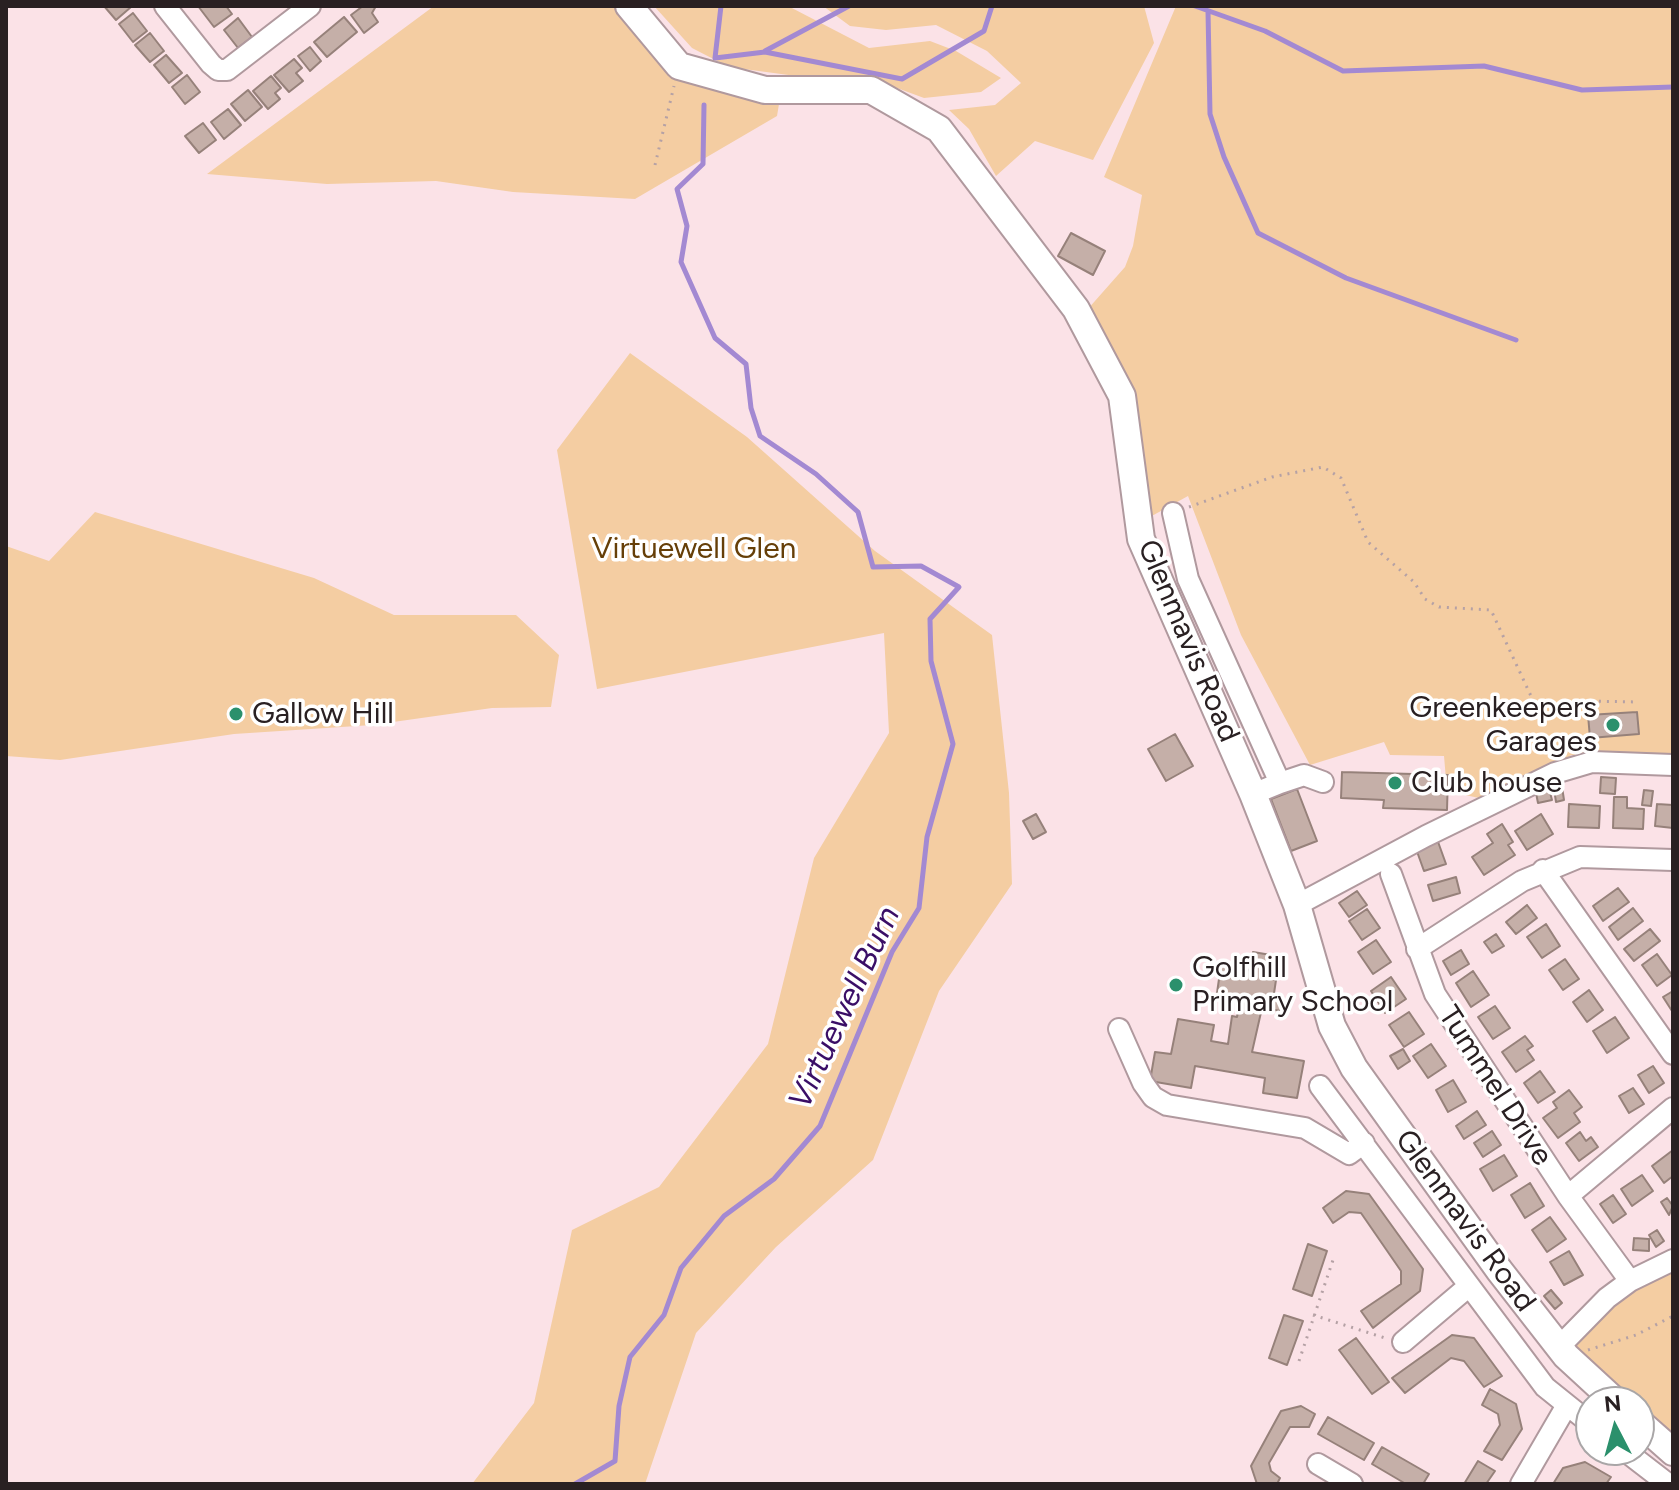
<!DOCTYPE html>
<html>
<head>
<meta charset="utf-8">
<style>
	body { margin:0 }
	#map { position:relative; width:1679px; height:1490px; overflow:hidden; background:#fbe2e7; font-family:Figtree,sans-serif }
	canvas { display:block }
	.frame { position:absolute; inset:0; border:8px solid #292022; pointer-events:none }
	.north { position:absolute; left:1575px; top:1386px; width:80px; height:80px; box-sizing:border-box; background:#fff; border:2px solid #a9a6a7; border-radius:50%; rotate:354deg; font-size:22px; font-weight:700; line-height:32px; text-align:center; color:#292022 }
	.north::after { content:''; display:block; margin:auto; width:28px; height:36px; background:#2b906c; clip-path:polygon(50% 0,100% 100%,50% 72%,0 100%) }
</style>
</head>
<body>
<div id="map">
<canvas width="1679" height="1490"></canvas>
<div class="frame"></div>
<div class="north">N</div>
</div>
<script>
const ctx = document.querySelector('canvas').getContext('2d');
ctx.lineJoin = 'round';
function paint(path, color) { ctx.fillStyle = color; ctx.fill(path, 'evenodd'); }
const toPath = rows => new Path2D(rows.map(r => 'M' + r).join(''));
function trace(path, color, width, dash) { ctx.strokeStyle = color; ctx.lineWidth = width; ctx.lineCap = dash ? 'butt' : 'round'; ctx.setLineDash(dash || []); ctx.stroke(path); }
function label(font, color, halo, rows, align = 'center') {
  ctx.font = font + ' Figtree,sans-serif'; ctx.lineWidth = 7; ctx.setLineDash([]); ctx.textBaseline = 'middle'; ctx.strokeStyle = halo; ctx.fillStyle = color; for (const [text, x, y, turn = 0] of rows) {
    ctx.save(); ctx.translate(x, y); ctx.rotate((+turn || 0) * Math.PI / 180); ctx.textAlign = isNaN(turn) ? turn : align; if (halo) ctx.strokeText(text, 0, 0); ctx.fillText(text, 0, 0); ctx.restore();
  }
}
paint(toPath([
	[434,6,615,6,666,65,780,98,777,116,635,199,513,192,436,181,327,184,207,174],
	[654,6,788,6,869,48,930,41,956,51,1001,78,981,92,924,98,889,85,849,75,796,76,729,67,692,48],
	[823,6,1144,6,1154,43,1093,160,1035,141,996,176,969,129,949,110,995,105,1021,83,987,51,936,25,886,30,850,26],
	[1176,6,1673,6,1673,760,1571,755,1561,765,1488,800,1447,791,1444,756,1390,755,1384,742,1310,765,1241,635,1188,496,1150,517,1087,310,1125,267,1133,246,1142,195,1104,177],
	[630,353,747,437,875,551,992,635,1009,793,1012,884,939,991,873,1160,776,1247,696,1333,645,1484,472,1484,534,1403,572,1230,659,1187,768,1044,814,858,889,733,884,633,597,689,557,450],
	[95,512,314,578,394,615,516,615,559,655,551,707,492,708,372,725,234,734,60,760,6,756,6,546,49,561],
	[1673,1262,1673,1436,1639,1407,1639,1402,1633,1402,1568,1344,1594,1319]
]), '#f4cda2');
trace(toPath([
	[721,6,715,58,765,52,902,79,984,31,992,6],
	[1195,6,1265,31,1343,71,1484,66,1582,90,1673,87],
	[1208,11,1210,114,1224,157,1258,233,1346,278,1516,340],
	[765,51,849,6],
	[575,1484,615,1461,619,1406,630,1357,664,1315,681,1268,724,1216,774,1179,820,1126,892,952,919,908,927,837,953,744,931,661,930,619,959,587,921,566,873,567,858,512,816,474,760,436,751,408,746,364,715,338,681,262,687,226,677,189,703,164,704,105]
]), '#a389d2', 5);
const building = toPath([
	[104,6,130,6,131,7,116,20,104,6],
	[198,6,226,6,232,14,214,27,198,6],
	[363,6,376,6,372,13,378,22,364,33,351,15,363,6],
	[133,13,147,31,133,42,119,24,133,13],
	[344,17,357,32,327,57,314,42,344,17],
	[238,18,252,37,238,48,224,30,238,18],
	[150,33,164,51,150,62,135,45,150,33],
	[310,47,321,61,310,71,298,56,310,47],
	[166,55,182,73,169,83,154,65,166,55],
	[294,59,302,68,296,73,303,81,289,92,274,75,294,59],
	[187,75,200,92,185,104,172,87,187,75],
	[271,76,281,88,275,93,280,99,268,109,253,91,271,76],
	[248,90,262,107,245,121,231,104,248,90],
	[228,109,241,125,224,139,211,122,228,109],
	[203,123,216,140,199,153,185,136,203,123],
	[1071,233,1105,251,1093,275,1058,256,1071,233],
	[1637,712,1639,734,1590,738,1588,715,1637,712],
	[1175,734,1193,766,1166,781,1148,749,1175,734],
	[1342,772,1448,775,1447,810,1383,808,1384,800,1341,798,1342,772],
	[1601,777,1616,778,1615,794,1600,793,1601,777],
	[1548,785,1552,800,1538,803,1535,788,1548,785],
	[1562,787,1564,800,1556,802,1554,789,1562,787],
	[1297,789,1317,841,1291,851,1271,799,1297,789],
	[1644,790,1653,791,1651,806,1642,805,1644,790],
	[1614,797,1627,797,1627,808,1644,809,1643,829,1613,828,1614,797],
	[1569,804,1600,806,1599,828,1568,827,1569,804],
	[1657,804,1673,805,1673,828,1655,826,1657,804],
	[1036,814,1046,832,1033,839,1023,821,1036,814],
	[1541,814,1553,834,1527,850,1515,831,1541,814],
	[1502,824,1513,842,1508,845,1515,855,1484,875,1472,857,1493,843,1487,834,1502,824],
	[1437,839,1446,864,1424,871,1415,846,1437,839],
	[1456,877,1460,893,1433,901,1428,885,1456,877],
	[1618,888,1629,902,1603,921,1593,906,1618,888],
	[1357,891,1367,905,1349,917,1339,903,1357,891],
	[1527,905,1537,918,1516,934,1506,922,1527,905],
	[1633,908,1643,921,1618,940,1609,927,1633,908],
	[1367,909,1380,928,1362,940,1349,921,1367,909],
	[1546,924,1560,946,1542,958,1527,937,1546,924],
	[1650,929,1660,941,1634,961,1624,949,1650,929],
	[1496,934,1504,946,1492,953,1484,942,1496,934],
	[1376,940,1391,962,1373,974,1358,952,1376,940],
	[1461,950,1469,964,1451,975,1443,961,1461,950],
	[1253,952,1271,955,1267,978,1276,980,1273,1000,1283,1002,1281,1011,1262,1008,1252,1052,1304,1061,1297,1098,1263,1093,1265,1078,1195,1066,1191,1088,1150,1081,1155,1052,1171,1054,1178,1019,1214,1025,1211,1041,1228,1044,1232,1016,1237,1017,1241,997,1217,993,1221,965,1250,970,1253,952],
	[1657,954,1672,975,1657,986,1642,965,1657,954],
	[1565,959,1579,979,1563,990,1549,970,1565,959],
	[1473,971,1489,995,1471,1007,1456,983,1473,971],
	[1391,977,1406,999,1385,1013,1371,991,1391,977],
	[1589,990,1603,1010,1587,1022,1573,1002,1589,990],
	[1673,991,1673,1010,1672,1011,1663,997,1673,991],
	[1495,1006,1510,1028,1493,1039,1478,1017,1495,1006],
	[1409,1012,1424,1034,1404,1047,1389,1025,1409,1012],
	[1615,1017,1629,1038,1607,1053,1593,1031,1615,1017],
	[1525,1036,1533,1046,1527,1050,1534,1060,1516,1072,1502,1052,1525,1036],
	[1431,1044,1446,1066,1428,1078,1413,1056,1431,1044],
	[1403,1049,1410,1061,1398,1069,1390,1056,1403,1049],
	[1653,1066,1664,1083,1649,1093,1638,1075,1653,1066],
	[1540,1071,1555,1092,1538,1103,1524,1083,1540,1071],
	[1453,1080,1466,1102,1448,1112,1436,1090,1453,1080],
	[1633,1088,1644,1104,1629,1113,1619,1096,1633,1088],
	[1569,1090,1582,1107,1574,1113,1580,1122,1558,1138,1543,1118,1557,1108,1553,1102,1569,1090],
	[1477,1111,1486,1125,1464,1139,1456,1126,1477,1111],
	[1492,1131,1501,1145,1483,1157,1474,1143,1492,1131],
	[1580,1132,1586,1141,1591,1137,1598,1147,1579,1161,1566,1143,1580,1132],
	[1673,1150,1673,1176,1664,1183,1652,1166,1673,1150],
	[1504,1155,1517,1176,1493,1191,1480,1169,1504,1155],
	[1642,1175,1653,1191,1632,1206,1621,1189,1642,1175],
	[1530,1183,1544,1206,1525,1218,1511,1195,1530,1183],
	[1346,1191,1369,1194,1423,1269,1420,1291,1373,1328,1361,1311,1401,1284,1401,1271,1361,1213,1349,1212,1333,1223,1323,1208,1346,1191],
	[1613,1195,1626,1214,1613,1223,1600,1204,1613,1195],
	[1667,1198,1673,1206,1669,1215,1661,1202,1667,1198],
	[1550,1217,1566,1239,1547,1252,1532,1230,1550,1217],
	[1657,1230,1664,1241,1656,1247,1649,1235,1657,1230],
	[1634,1238,1649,1239,1649,1251,1633,1250,1634,1238],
	[1308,1244,1327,1251,1312,1296,1293,1289,1308,1244],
	[1569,1251,1583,1275,1564,1285,1550,1262,1569,1251],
	[1551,1290,1562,1303,1555,1309,1544,1296,1551,1290],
	[1284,1315,1303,1321,1287,1365,1269,1358,1284,1315],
	[1452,1335,1474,1338,1502,1376,1484,1387,1464,1361,1451,1358,1405,1393,1392,1378,1452,1335],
	[1356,1338,1389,1382,1372,1394,1339,1350,1356,1338],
	[1490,1389,1516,1404,1522,1429,1502,1460,1484,1451,1500,1425,1498,1414,1482,1405,1490,1389],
	[1301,1406,1315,1414,1309,1427,1290,1427,1269,1463,1271,1471,1280,1478,1277,1484,1257,1484,1251,1466,1281,1411,1301,1406],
	[1328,1417,1374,1443,1364,1460,1318,1434,1328,1417],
	[1382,1447,1429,1474,1423,1484,1406,1484,1372,1464,1382,1447],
	[1478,1461,1495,1471,1486,1484,1464,1484,1478,1461],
	[1585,1462,1611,1477,1606,1484,1553,1484,1563,1468,1585,1462]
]);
paint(building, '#c5afa8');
trace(building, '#96817a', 2);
const minor = toPath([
	[165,6,211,64,218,70,227,70,310,6],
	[1173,513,1188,579,1280,783,1253,794],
	[1280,783,1304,775,1323,782],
	[1543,870,1673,1054],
	[1391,874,1435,994,1568,1196,1630,1281],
	[1297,905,1426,836,1555,773,1592,762,1673,765],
	[1417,949,1522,881,1580,857,1673,860],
	[1119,1029,1143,1083,1153,1097,1167,1105,1305,1128,1349,1154,1364,1143],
	[1320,1086,1545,1387,1591,1424],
	[1568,1196,1673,1108],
	[1403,1342,1469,1286],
	[1559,1347,1607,1298,1630,1281,1673,1260],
	[1624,1450,1668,1484],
	[1318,1464,1352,1484],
	[1521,1484,1567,1405]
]);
const major = toPath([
	[629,6,679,66,765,90,871,90,939,129,1076,309,1122,396,1141,539,1253,794,1297,905,1332,1026,1354,1068,1499,1270,1566,1356,1616,1402],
	[1639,1422,1673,1452]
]);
trace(minor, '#b0999e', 24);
trace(major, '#b0999e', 30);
trace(toPath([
	[655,165,674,86],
	[1189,507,1272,477,1323,467,1341,478,1368,542,1414,582,1425,599,1439,607,1491,610,1537,709,1582,701,1638,702],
	[1313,1315,1385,1338],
	[1588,1350,1636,1335,1673,1316],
	[1299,1361,1334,1257]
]), '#b5a1a5', 3, [2, 6]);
trace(minor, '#fff', 20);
trace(major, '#fff', 26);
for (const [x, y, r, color] of [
	[236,714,8,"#2b906c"],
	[1613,725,8,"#2b906c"],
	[1395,783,8,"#2b906c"],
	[1176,985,8,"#2b906c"]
]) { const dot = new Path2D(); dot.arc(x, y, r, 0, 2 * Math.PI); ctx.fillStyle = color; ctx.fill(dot); trace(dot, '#fff', 3); }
label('30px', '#663f08', '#fff', [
	["Virtuewell Glen",694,549]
]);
label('30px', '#292022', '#fff', [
	["Glenmavis Road",1188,641,67],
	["Tummel Drive",1495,1086,57],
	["Glenmavis Road",1465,1221,54]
]);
label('30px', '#292022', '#fff', [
	["Greenkeepers",1597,708,"right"],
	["Garages",1597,742,"right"],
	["Gallow Hill",252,714],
	["Club house",1411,783],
	["Golfhill",1192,968],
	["Primary School",1192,1002]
], 'left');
label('italic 32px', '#3a0e66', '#fff', [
	["Virtuewell Burn",845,1008,-65]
]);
</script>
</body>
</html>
